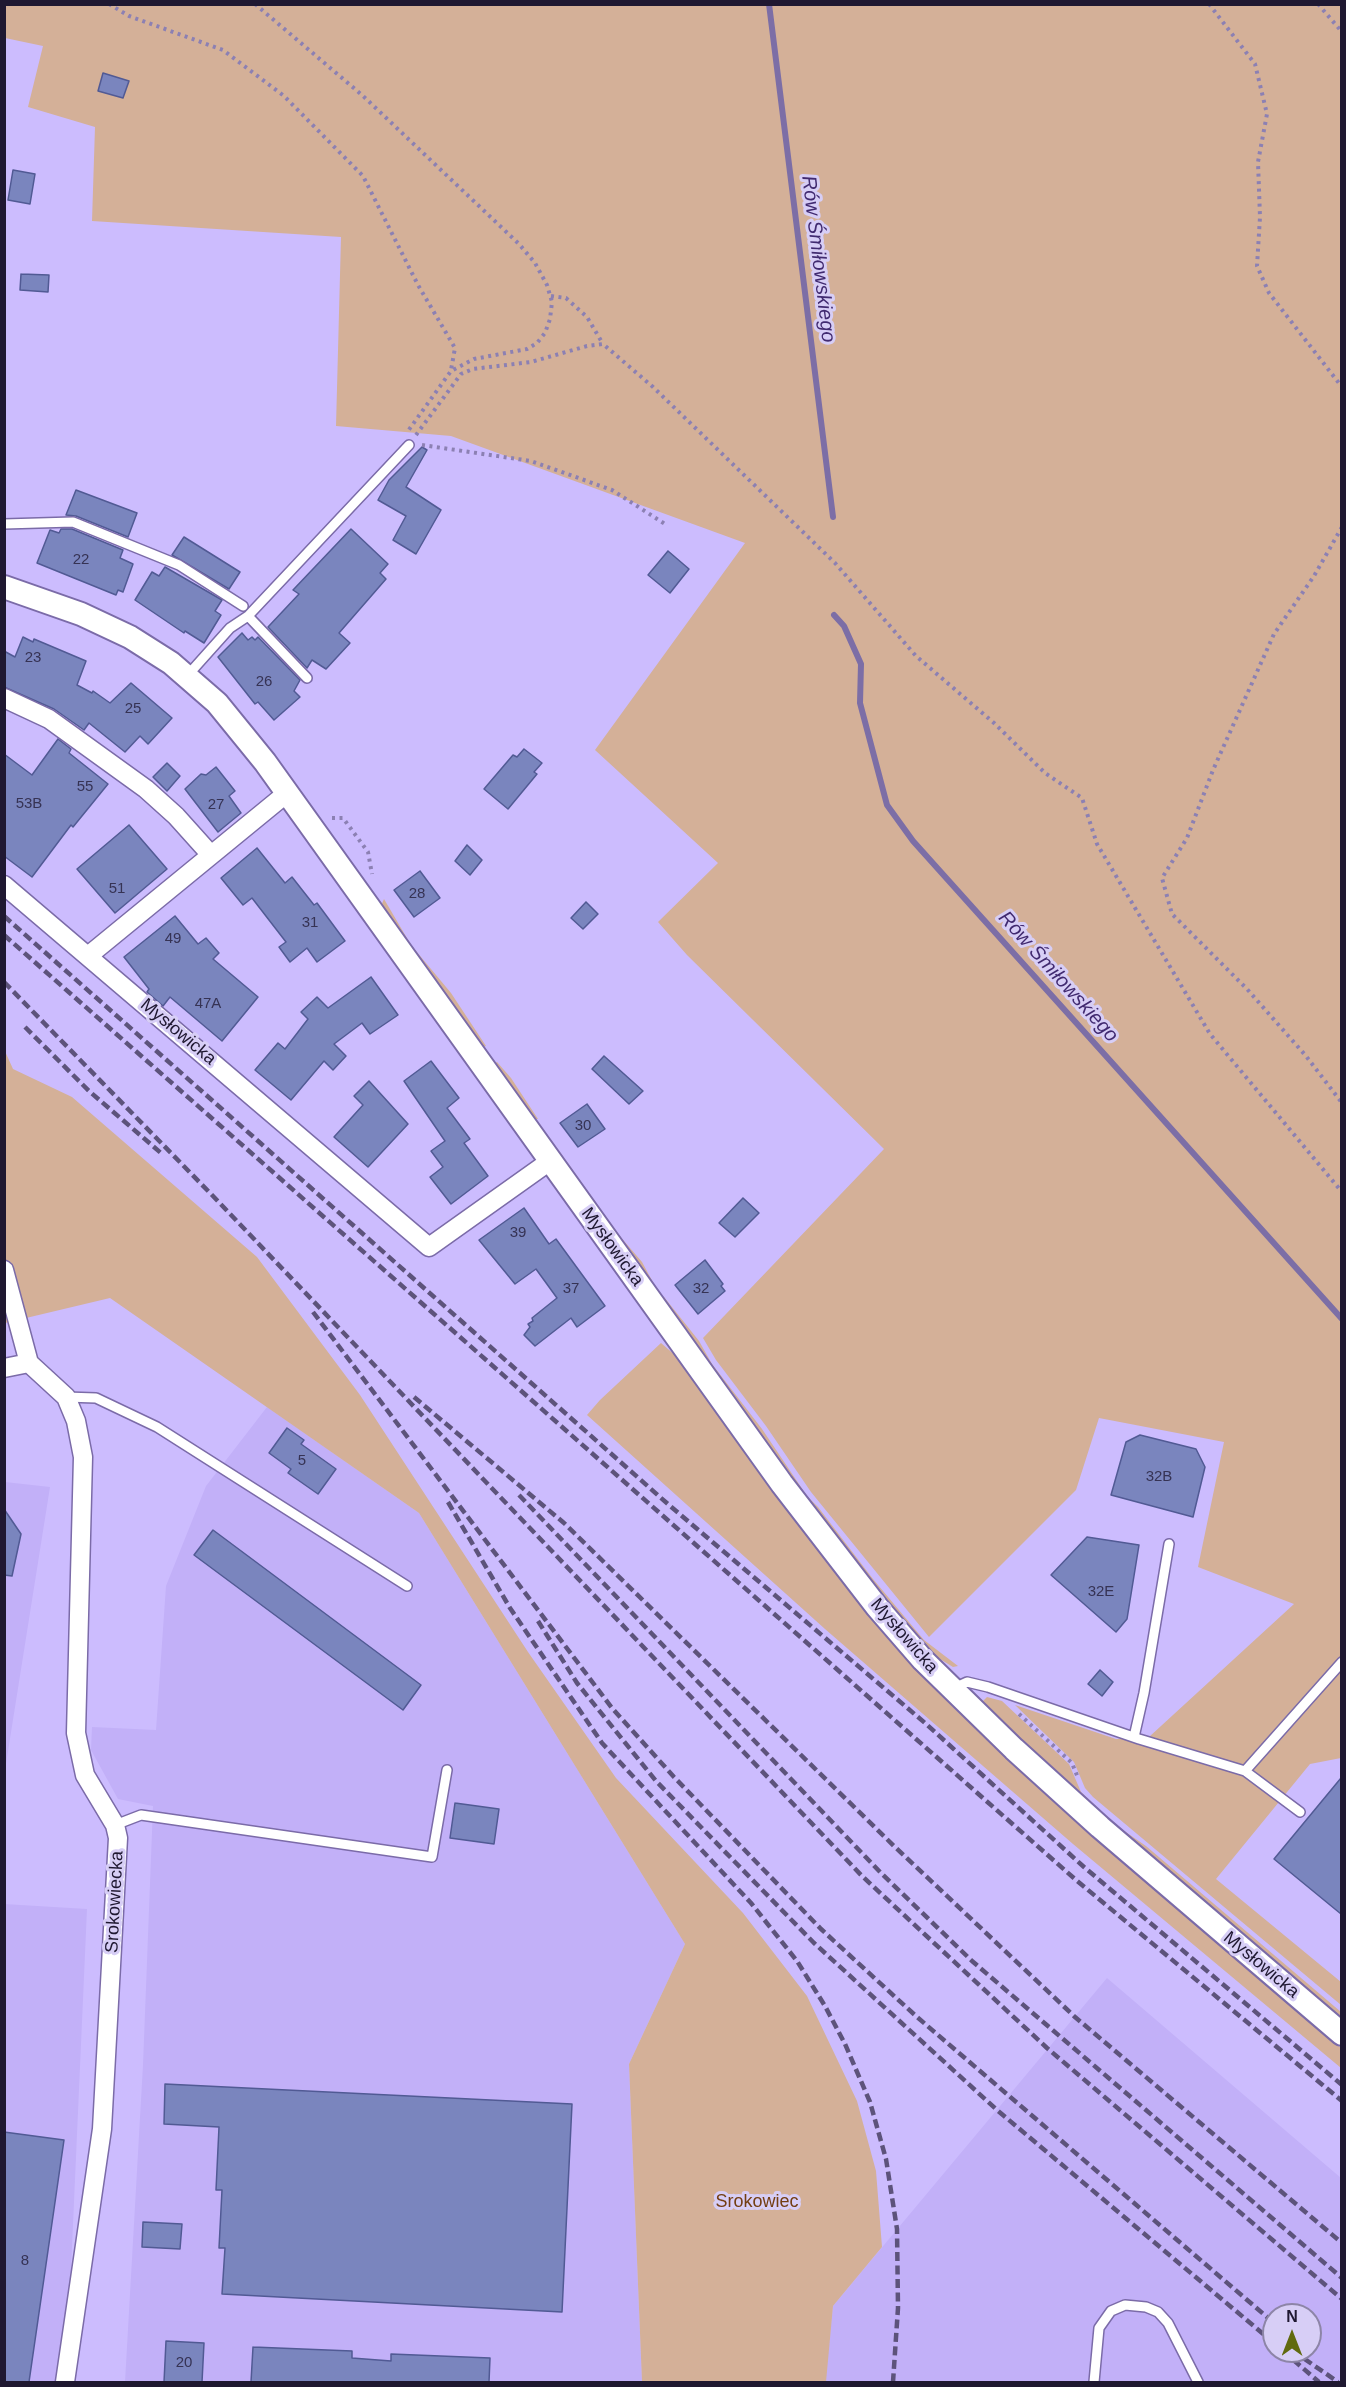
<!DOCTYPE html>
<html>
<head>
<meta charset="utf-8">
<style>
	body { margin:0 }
	#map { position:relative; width:1346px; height:2387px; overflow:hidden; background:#ccbcfe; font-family:Arial,sans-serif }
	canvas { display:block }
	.frame { position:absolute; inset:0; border:6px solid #1f1831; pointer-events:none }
	.north { position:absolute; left:1262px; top:2303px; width:60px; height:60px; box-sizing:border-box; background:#d7cef6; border:2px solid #8d85a7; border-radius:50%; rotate:0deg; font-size:16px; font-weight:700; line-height:24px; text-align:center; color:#1f1831 }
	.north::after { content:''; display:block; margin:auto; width:21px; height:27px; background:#616a0e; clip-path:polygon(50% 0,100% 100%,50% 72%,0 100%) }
</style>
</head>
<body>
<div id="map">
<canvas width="1346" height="2387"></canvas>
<div class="frame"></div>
<div class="north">N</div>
</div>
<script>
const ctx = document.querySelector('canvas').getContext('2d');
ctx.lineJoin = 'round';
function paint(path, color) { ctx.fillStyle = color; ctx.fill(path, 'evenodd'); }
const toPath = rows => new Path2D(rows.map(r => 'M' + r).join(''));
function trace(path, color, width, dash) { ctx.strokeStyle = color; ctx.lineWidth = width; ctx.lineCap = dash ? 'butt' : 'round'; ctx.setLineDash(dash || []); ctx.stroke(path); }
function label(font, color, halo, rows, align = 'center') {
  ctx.font = font + ' Arial,sans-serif'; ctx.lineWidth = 6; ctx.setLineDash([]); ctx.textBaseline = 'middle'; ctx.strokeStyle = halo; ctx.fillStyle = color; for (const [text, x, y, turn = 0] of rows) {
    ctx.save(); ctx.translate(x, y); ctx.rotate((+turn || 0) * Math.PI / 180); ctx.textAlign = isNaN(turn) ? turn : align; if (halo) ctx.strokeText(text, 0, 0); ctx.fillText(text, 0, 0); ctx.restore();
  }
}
paint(toPath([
	[267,1407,419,1513,685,1944,629,2064,642,2382,125,2382,143,2065,153,1806,118,1799,91,1750,92,1727,156,1730,166,1586,206,1486],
	[5,1482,50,1487,5,1770],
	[4,1904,87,1909,66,2382,5,2382],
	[1107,1978,1341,2178,1341,2382,825,2382,833,2306],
	[1274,2315,1310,2315,1310,2351,1274,2351]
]), '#c2b0f8');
paint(toPath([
	[4,5,1341,5,1341,1758,1310,1764,1216,1879,1341,1982,1341,2005,1093,1797,1085,1788,1074,1762,1015,1705,1116,1739,1149,1737,1294,1604,1198,1567,1224,1442,1099,1418,1076,1490,929,1637,811,1492,766,1426,716,1360,703,1338,884,1149,687,955,658,922,718,863,595,750,745,543,451,436,336,426,341,237,92,221,95,127,28,107,43,46,5,38],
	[384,899,411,945,451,993,486,1046,483,1047,381,906],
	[4,1049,13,1069,72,1097,257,1257,360,1395,528,1652,616,1778,743,1913,807,1996,857,2101,876,2171,882,2247,833,2306,826,2382,642,2382,629,2064,685,1944,419,1513,110,1298,5,1323],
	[497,1062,511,1078,538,1119,533,1119,494,1064],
	[548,1135,618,1234,642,1262,655,1286,653,1285],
	[664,1297,699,1341,712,1364,762,1429,807,1496,818,1507,873,1579,924,1640,958,1666,953,1667,935,1656,858,1566,788,1475,663,1300],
	[661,1343,676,1356,812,1543,916,1668,956,1710,1094,1836,1341,2048,1341,2068,1073,1844,825,1629,587,1415,600,1400],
	[987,1697,1002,1701,1069,1764,1081,1792,1117,1826,1146,1846,1341,2012,1341,2019,1099,1812,999,1721,982,1702]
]), '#d4b098');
trace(toPath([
	[769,4,833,517],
	[834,615,844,626,861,664,860,703,887,805,913,841,1342,1319]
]), '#7c6ea6', 6);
const building = toPath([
	[103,73,129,81,123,98,98,91,103,73],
	[13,170,35,174,30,204,8,200,13,170],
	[21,274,49,275,48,292,20,290,21,274],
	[422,447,427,450,406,487,441,510,416,554,393,540,406,516,378,500,389,480,422,447],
	[76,490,137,513,128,537,76,516,66,515,76,490],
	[61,529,72,529,123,550,120,558,133,564,123,592,118,590,116,595,37,563,50,530,59,533,61,529],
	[351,529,388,564,380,573,386,579,339,633,350,643,326,669,312,660,307,668,268,627,299,594,293,590,351,529],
	[184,537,240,572,229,589,172,555,184,537],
	[668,551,689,569,670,593,648,575,668,551],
	[165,567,222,600,215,611,221,615,204,643,185,631,184,633,135,600,152,572,159,576,165,567],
	[242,633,248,640,252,637,255,640,258,637,300,680,294,691,300,697,274,720,258,702,255,704,218,657,242,633],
	[23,637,33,642,34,639,86,661,77,685,92,693,93,691,110,703,131,683,172,718,148,744,140,736,125,752,89,723,84,730,54,709,4,687,4,651,15,657,23,637],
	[58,739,71,749,69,753,108,784,73,827,71,825,32,877,4,856,4,754,32,775,58,739],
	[524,749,542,763,534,772,537,774,508,809,484,789,513,755,517,757,524,749],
	[167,763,180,776,167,791,153,777,167,763],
	[216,767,235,791,229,796,241,813,218,832,185,789,201,774,206,775,216,767],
	[129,825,167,869,115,913,77,869,129,825],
	[467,845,482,860,470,875,455,861,467,845],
	[257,848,285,883,292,877,314,905,317,903,345,941,317,962,307,948,290,962,279,947,286,942,252,898,243,905,221,878,257,848],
	[420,871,440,898,414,917,394,890,420,871],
	[586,902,598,914,583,929,571,918,586,902],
	[175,916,198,944,206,938,219,953,213,959,258,997,222,1041,170,997,163,1006,147,992,149,989,124,957,175,916],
	[371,977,398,1015,370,1034,362,1023,334,1044,346,1056,333,1070,324,1061,291,1100,255,1070,278,1043,285,1049,308,1019,301,1012,317,997,328,1008,371,977],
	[604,1056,643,1091,629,1104,592,1069,604,1056],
	[431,1061,459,1098,447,1108,470,1139,464,1143,488,1176,451,1204,430,1177,443,1167,431,1151,445,1141,404,1081,431,1061],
	[369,1081,408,1124,368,1167,334,1137,363,1105,354,1096,369,1081],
	[587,1104,605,1129,578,1147,560,1123,587,1104],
	[743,1198,759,1213,735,1237,719,1223,743,1198],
	[524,1208,549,1244,556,1239,605,1306,577,1327,571,1318,535,1346,524,1335,530,1327,528,1324,533,1321,532,1318,557,1298,536,1269,515,1284,479,1240,524,1208],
	[705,1260,723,1284,721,1286,725,1291,698,1314,675,1285,705,1260],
	[287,1428,304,1440,301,1444,336,1469,318,1494,288,1473,291,1469,269,1453,287,1428],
	[1140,1435,1196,1449,1205,1467,1193,1517,1111,1495,1126,1442,1140,1435],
	[4,1509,21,1534,12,1576,4,1575,4,1509],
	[213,1530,421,1685,403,1710,194,1555,213,1530],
	[1087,1537,1139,1545,1127,1619,1116,1632,1051,1575,1087,1537],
	[1100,1670,1113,1682,1102,1696,1088,1684,1100,1670],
	[1341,1778,1341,1914,1274,1859,1341,1778],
	[455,1803,499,1809,494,1844,450,1838,455,1803],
	[165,2084,572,2104,562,2312,222,2294,225,2248,219,2248,222,2190,216,2190,219,2127,164,2124,165,2084],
	[4,2132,64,2140,29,2382,4,2382,4,2132],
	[143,2222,182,2224,180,2249,142,2247,143,2222],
	[166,2341,204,2343,202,2382,164,2382,166,2341],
	[253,2347,352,2351,352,2358,391,2361,391,2354,490,2358,489,2382,251,2382,253,2347]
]);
paint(building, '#7a85be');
trace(building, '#515a94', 1.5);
const service = toPath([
	[4,524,73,522,179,565,243,606],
	[248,616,307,678],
	[187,676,230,628,248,616,409,445],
	[66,1397,96,1398,157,1427,407,1586],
	[954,1688,967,1682,988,1687,1139,1739,1245,1771,1300,1812],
	[1134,1737,1144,1693,1169,1544],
	[1245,1771,1342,1662],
	[115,1825,141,1815,432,1857,447,1770],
	[1094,2382,1099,2328,1111,2311,1125,2305,1146,2307,1158,2312,1168,2323,1198,2382]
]);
const minor = toPath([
	[4,698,49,719,146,789,176,816,211,855],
	[4,885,429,1247,550,1161],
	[88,956,287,793],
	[4,1270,29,1363,66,1397,76,1421,83,1457,76,1733,85,1775,115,1825,118,1838,102,2129,65,2382],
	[4,1368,29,1363]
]);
const tertiary = toPath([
	[4,587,81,614,130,637,171,663,217,703,265,762,782,1484,877,1607,923,1660,1014,1749,1100,1827,1342,2034]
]);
trace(service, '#7b6ba8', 12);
trace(minor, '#7b6ba8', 21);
trace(tertiary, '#7b6ba8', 26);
trace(toPath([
	[109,4,129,16,223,50,284,96,363,176,418,285,455,348,451,370],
	[255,4,362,95,519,244,535,263,547,285,552,302,550,319,545,333,537,343,527,349,474,359,451,371,408,431],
	[1209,4,1255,64,1267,114,1258,162,1260,217,1257,266,1269,293,1342,387],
	[1318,4,1342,32],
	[551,296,566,298,587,317,603,344],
	[416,435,461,374,473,369,531,362,587,346,603,344,653,387,835,563,916,656,994,723,1045,773,1082,798,1097,844,1210,1034,1342,1192],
	[422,445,531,461,612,490,665,524],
	[1342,527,1314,576,1274,634,1213,770,1187,838,1162,878,1172,914,1247,989,1306,1056,1342,1103],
	[332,818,343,818,368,852,372,874],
	[1019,1714,1072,1763,1078,1778]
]), '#8c80b3', 4, [3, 4.5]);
trace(service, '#fff', 9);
trace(minor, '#fff', 18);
trace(tertiary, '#fff', 22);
trace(toPath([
	[4,916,669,1505,925,1723,1084,1867,1342,2085],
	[4,935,1076,1880,1342,2101],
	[4,982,212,1195,862,1876,1047,2048,1342,2299],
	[25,1027,89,1091,161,1153],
	[313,1312,612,1708,674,1777,821,1929,917,2017,1274,2323],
	[414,1397,564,1523,894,1846,1075,2017,1342,2243],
	[519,1495,881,1873,972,1961,1342,2278],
	[448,1502,510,1608,602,1743,751,1903,797,1961,825,2006,845,2044,870,2102,886,2159,897,2229,898,2308,893,2382],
	[538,1621,577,1683,656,1781,814,1943,997,2110,1274,2343],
	[1283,2351,1319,2382],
	[1293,2351,1338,2382]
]), '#5d537b', 4.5, [9, 4.5]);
label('15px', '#363354', null, [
	["22",81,560],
	["23",33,658],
	["26",264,682],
	["25",133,709],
	["55",85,787],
	["53B",29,804],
	["27",216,805],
	["51",117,889],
	["28",417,894],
	["31",310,923],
	["49",173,939],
	["47A",208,1004],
	["30",583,1126],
	["39",518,1233],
	["37",571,1289],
	["32",701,1289],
	["5",302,1461],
	["32B",1159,1477],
	["32E",1101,1592],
	["8",25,2261],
	["20",184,2363]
]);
label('18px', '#1f1831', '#d7cef6', [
	["Mysłowicka",178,1032,40],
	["Mysłowicka",612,1247,54],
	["Mysłowicka",904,1636,49],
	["Srokowiecka",115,1902,-87],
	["Mysłowicka",1261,1965,40]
]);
label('18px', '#733e12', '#d7cef6', [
	["Srokowiec",757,2202]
]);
label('italic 20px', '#412a70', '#d7cef6', [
	["Rów Śmiłowskiego",818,259,83],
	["Rów Śmiłowskiego",1058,977,48]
]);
</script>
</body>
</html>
